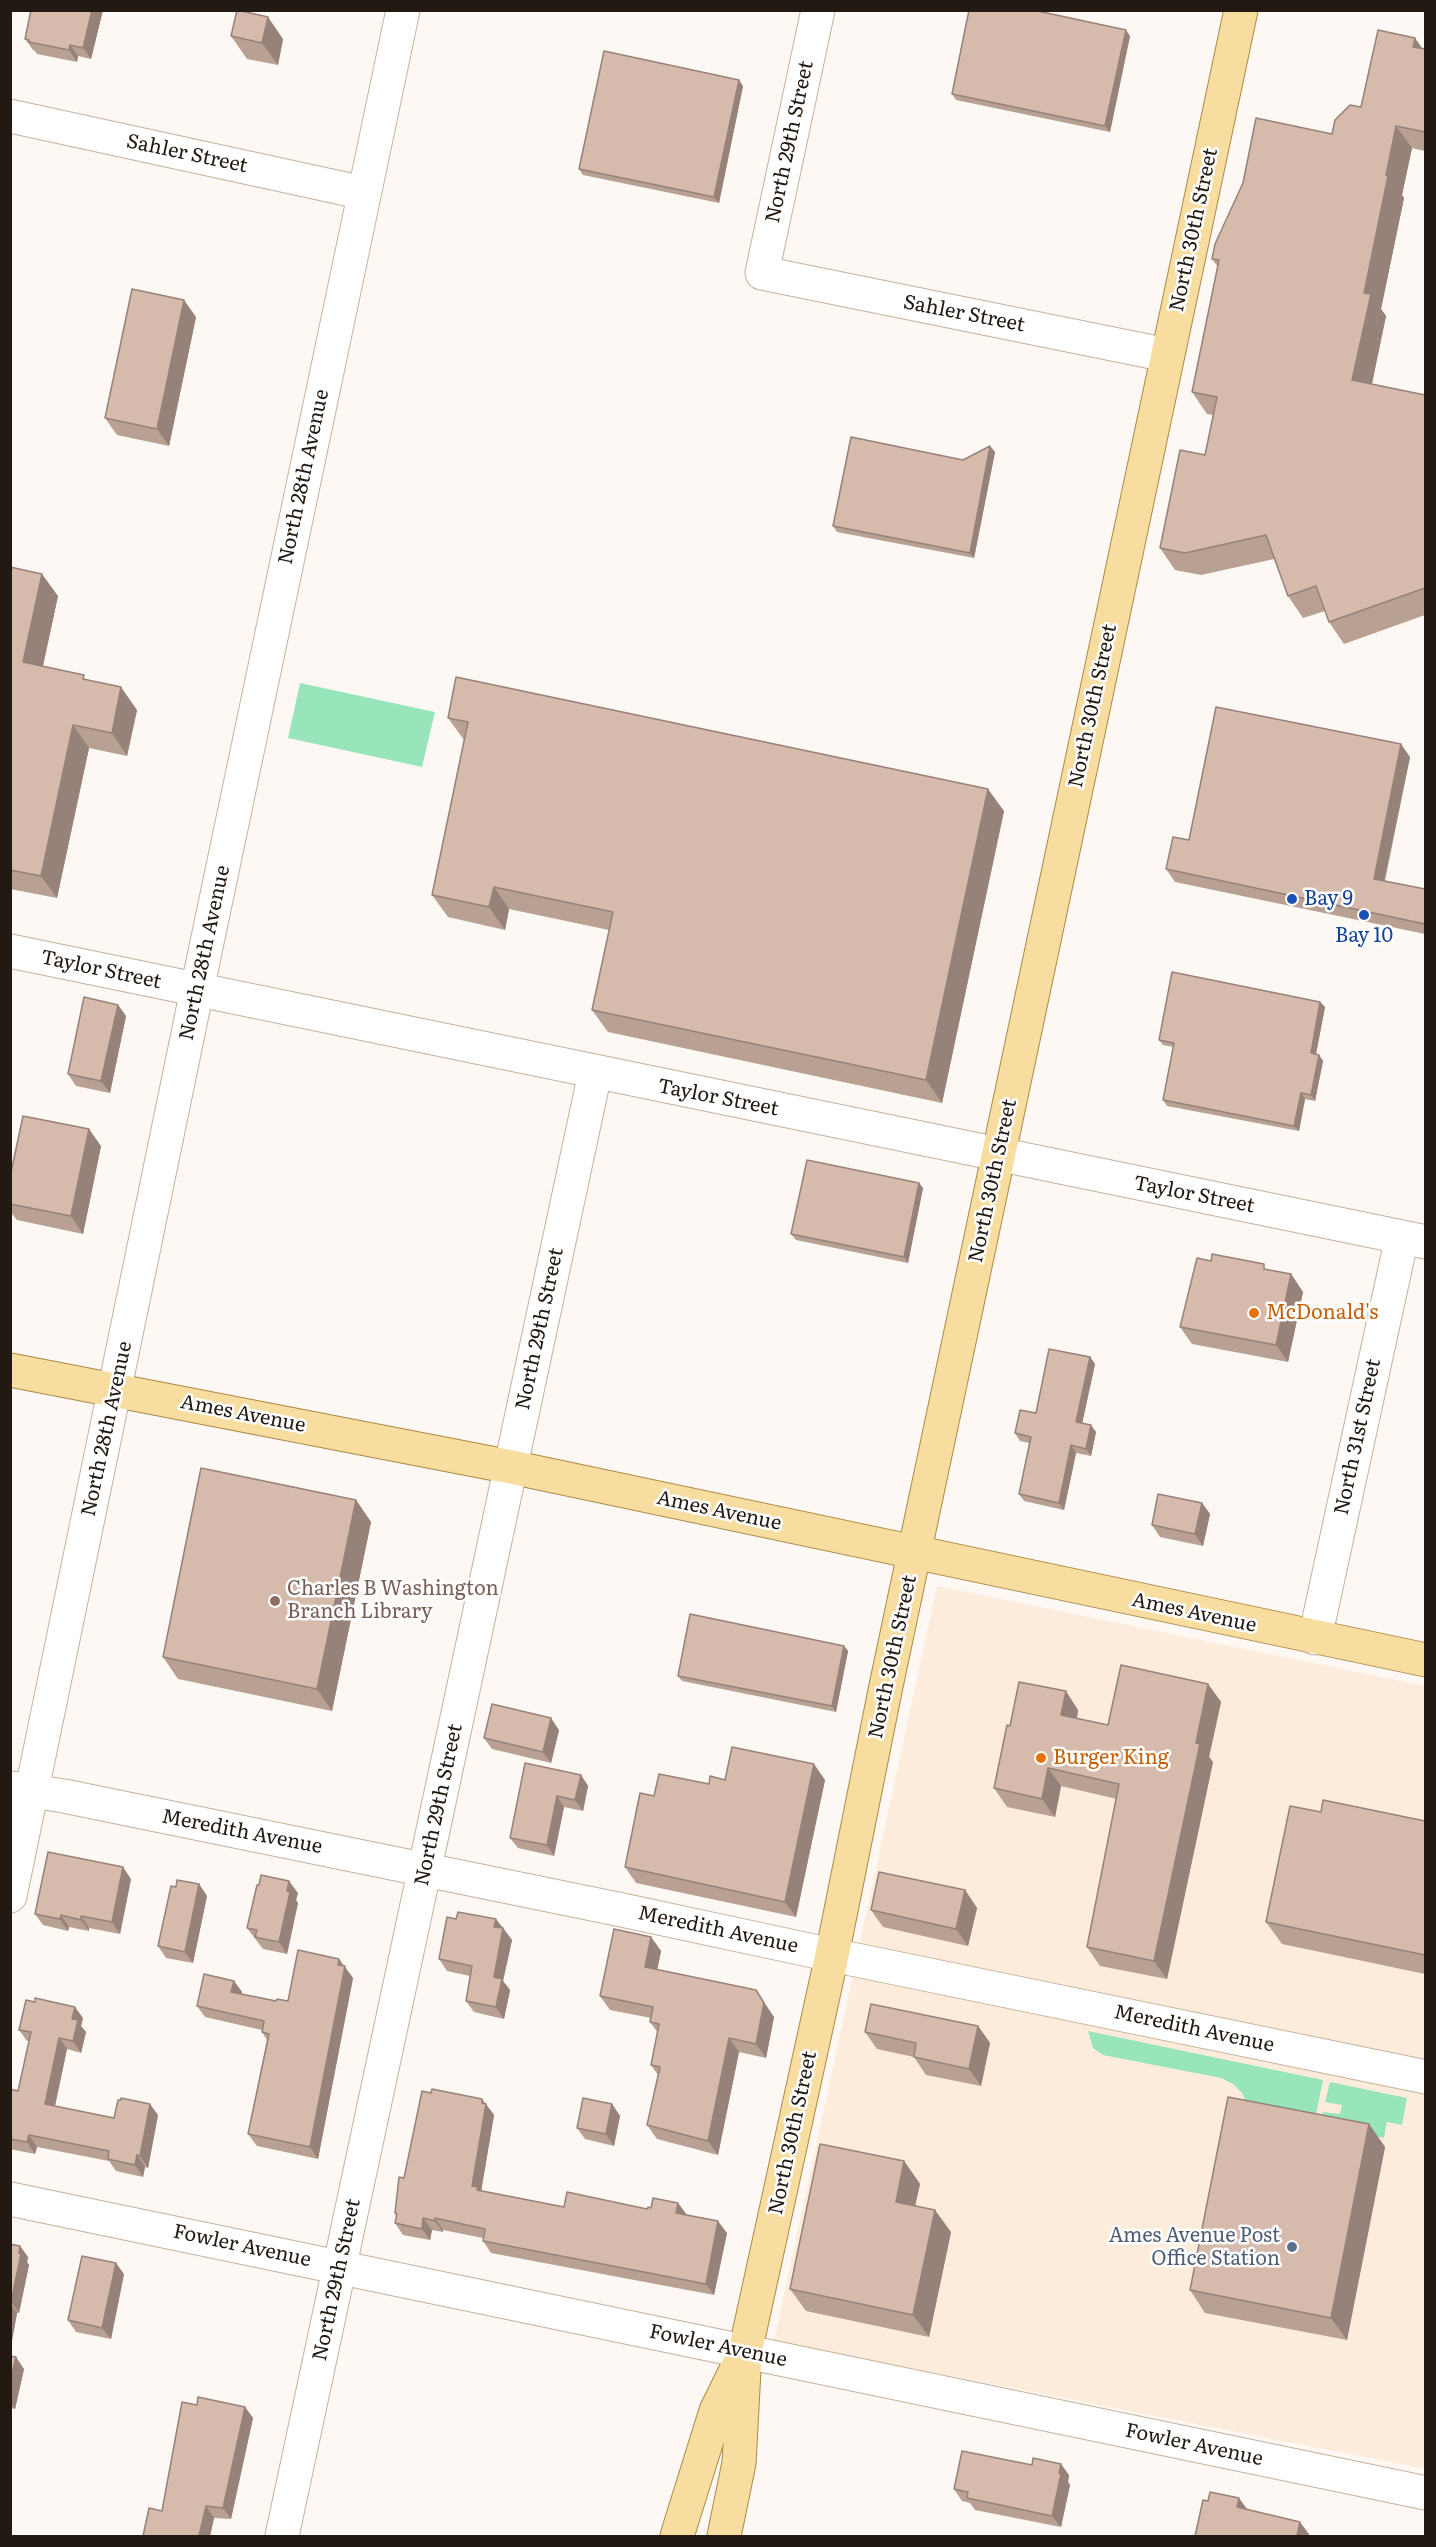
<!DOCTYPE html>
<html>
<head>
<meta charset="utf-8">
<style>
	body { margin:0 }
	#map { position:relative; width:1436px; height:2547px; overflow:hidden; background:#fdf8f4; font-family:Literata,serif }
	canvas { display:block }
	.frame { position:absolute; inset:0; border:12px solid #221a12; pointer-events:none }
</style>
</head>
<body>
<div id="map">
<canvas width="1436" height="2547"></canvas>
<div class="frame"></div>
</div>
<script>
const ctx = document.querySelector('canvas').getContext('2d');
ctx.lineJoin = 'round';
function paint(path, color) { ctx.fillStyle = color; ctx.fill(path, 'evenodd'); }
const toPath = rows => new Path2D(rows.map(r => 'M' + r).join(''));
function trace(path, color, width, dash) { ctx.strokeStyle = color; ctx.lineWidth = width; ctx.lineCap = dash ? 'butt' : 'round'; ctx.setLineDash(dash || []); ctx.stroke(path); }
function label(font, color, halo, rows, align = 'center') {
  ctx.font = font + ' Literata,serif'; ctx.lineWidth = 5; ctx.setLineDash([]); ctx.textBaseline = 'middle'; ctx.strokeStyle = halo; ctx.fillStyle = color; for (const [text, x, y, turn = 0] of rows) {
    ctx.save(); ctx.translate(x, y); ctx.rotate((+turn || 0) * Math.PI / 180); ctx.textAlign = isNaN(turn) ? turn : align; if (halo) ctx.strokeText(text, 0, 0); ctx.fillText(text, 0, 0); ctx.restore();
  }
}
paint(toPath([
	[937,1586,1425,1686,1425,2469,774,2341]
]), '#fdecdb');
paint(toPath([
	[300,683,435,712,422,767,288,738],
	[1088,2031,1323,2080,1314,2124,1250,2110,1242,2093,1233,2084,1221,2078,1103,2055,1093,2048],
	[1330,2082,1407,2098,1402,2125,1387,2122,1384,2138,1320,2125,1323,2112,1340,2114,1342,2105,1325,2102]
]), '#98e5bb');
const minor = toPath([
	[818,10,762,273,1167,355],
	[10,116,364,193],
	[10,951,1426,1242],
	[1315,1638,1402,1237],
	[12,1788,64,1796,622,1910,832,1955,1426,2077],
	[10,1896,197,990,403,10],
	[10,2199,1426,2493],
	[282,2536,595,1073]
]);
const major = toPath([
	[10,1370,511,1467,1426,1660],
	[677,2536,716,2411,740,2362],
	[724,2536,739,2463,745,2352,832,1955,886,1686,1241,10]
]);
trace(minor, '#c6b19b', 35);
trace(major, '#aa8a45', 35);
trace(minor, '#fff', 33);
trace(major, '#f8dda0', 33);
paint(toPath([
	[103,10,91,59,78,56,77,62,37,54,35,51,33,50,25,39],
	[231,36,283,39,278,65,247,59],
	[1130,36,1110,132,956,100,952,94],
	[1423,49,1425,49,1425,151,1412,148,1402,195,1404,198,1381,309,1386,316,1372,384,1425,395,1425,615,1344,644,1329,622,1325,611,1303,618,1288,596,1274,559,1201,575,1175,570,1160,548,1205,455,1213,415,1207,414,1192,392,1218,267,1212,259,1361,107],
	[743,86,719,203,583,175,579,169],
	[196,317,169,446,117,435,105,418],
	[990,446,995,452,974,558,837,532,833,526],
	[10,567,58,596,43,666,88,680,137,710,127,756,89,748,57,898,10,889],
	[448,718,1004,811,942,1103,608,1032,592,1010,609,930,509,909,505,930,448,917,432,895,464,740],
	[1410,757,1385,881,1425,889,1425,934,1175,882,1166,869,1189,840],
	[1320,1002,1325,1007,1316,1054,1319,1055,1323,1061,1315,1101,1305,1099,1299,1131,1167,1106,1163,1100,1173,1047,1163,1045,1159,1040],
	[118,1005,126,1016,110,1093,76,1086,68,1074],
	[101,1146,83,1234,17,1220,10,1211,10,1177],
	[919,1183,923,1188,908,1263,796,1240,791,1234],
	[1269,1270,1291,1274,1303,1292,1288,1362,1192,1344,1180,1327],
	[1090,1357,1095,1364,1082,1423,1096,1432,1091,1456,1076,1453,1064,1510,1024,1501,1019,1494,1029,1443,1020,1441,1015,1433],
	[356,1500,371,1522,332,1711,178,1679,163,1657],
	[1202,1503,1210,1514,1203,1546,1160,1537,1152,1525],
	[844,1646,848,1651,836,1712,682,1681,678,1676],
	[1208,1684,1221,1702,1209,1757,1213,1762,1167,1979,1100,1966,1087,1947,1117,1799,1061,1786,1055,1817,1007,1807,994,1788,1010,1726,1078,1710,1077,1719,1108,1725],
	[559,1730,551,1763,492,1749,484,1738],
	[581,1775,588,1786,583,1811,564,1807,554,1856,518,1848,510,1838],
	[725,1780,825,1780,796,1917,636,1883,625,1867,654,1796,709,1784],
	[1321,1812,1425,1821,1425,1974,1282,1944,1266,1922],
	[131,1879,120,1934,89,1928,89,1931,69,1927,68,1931,43,1925,35,1914],
	[199,1884,207,1896,193,1963,166,1958,158,1946,176,1887],
	[965,1890,977,1908,968,1946,883,1927,871,1910],
	[298,1893,296,1900,298,1903,287,1954,263,1949,247,1928],
	[502,1928,503,1928,512,1940,503,1981,510,1990,504,2019,474,2012,466,2001,470,1976,447,1971,439,1959],
	[651,1937,661,1951,657,1970,774,2017,766,2058,739,2052,718,2155,657,2139,647,2125,658,2075,651,2065,658,2033,650,2022,651,2018,610,2010,600,1996],
	[344,1966,353,1978,318,2159,257,2146,248,2134,267,2040,262,2032,262,2030,205,2017,197,2006,234,1981,242,1992,241,1994,276,2001,288,2001],
	[83,2018,81,2026,86,2032,81,2053,67,2049,55,2106,114,2118,158,2115,148,2168,145,2167,143,2177,116,2171,109,2161,37,2147,35,2154,10,2149,10,2139,29,2041,27,2041,19,2030],
	[978,2026,990,2043,981,2086,926,2075,914,2057,877,2049,865,2032],
	[485,2103,494,2115,481,2191,564,2207,647,2209,651,2208,678,2203,686,2215,727,2233,714,2295,491,2253,483,2241,483,2238,443,2230,443,2232,432,2230,430,2240,403,2235,395,2223,396,2216,395,2213,404,2178],
	[612,2104,620,2116,614,2146,585,2139,577,2128],
	[1369,2124,1385,2147,1347,2340,1205,2313,1190,2290],
	[904,2161,920,2184,915,2206,951,2232,929,2337,806,2311,790,2289],
	[10,2244,20,2246,28,2257,27,2262,29,2265,19,2313,17,2313,10,2352],
	[124,2274,111,2339,76,2332,68,2320],
	[10,2356,24,2369,15,2409,10,2408],
	[197,2405,245,2407,253,2418,231,2519,214,2518,210,2536,143,2536,162,2511],
	[1069,2475,1068,2482,1070,2485,1061,2527,975,2510,970,2503,962,2501,954,2489]
]), '#b8a093');
paint(toPath([
	[92,10,103,10,91,59,83,48],
	[268,17,283,39,278,65,262,43],
	[1126,30,1130,36,1110,132,1105,126],
	[1415,38,1425,52,1413,47],
	[70,45,78,56,77,62,69,50],
	[739,80,743,86,719,203,714,197],
	[1396,126,1412,148,1402,195,1404,198,1381,309,1386,316,1368,402,1352,380,1364,293,1386,175],
	[184,300,196,317,169,446,157,429],
	[990,446,995,452,974,558,970,553],
	[42,574,58,596,39,684,23,662],
	[121,687,137,710,127,756,112,733],
	[73,725,89,748,57,898,41,876],
	[1401,744,1410,757,1382,891,1374,879],
	[988,789,1004,811,942,1103,926,1080],
	[494,887,509,909,505,930,489,907],
	[1320,1002,1325,1007,1315,1059,1311,1053],
	[118,1005,126,1016,110,1093,101,1081],
	[1319,1055,1323,1061,1315,1101,1311,1095],
	[1301,1093,1305,1099,1299,1131,1294,1126],
	[89,1129,101,1146,83,1234,71,1216],
	[919,1183,923,1188,908,1263,904,1257],
	[1291,1274,1303,1292,1288,1362,1276,1345],
	[1090,1357,1095,1364,1081,1429,1076,1422],
	[1091,1425,1096,1432,1091,1456,1086,1449],
	[1071,1445,1076,1453,1064,1510,1059,1503],
	[356,1500,371,1522,332,1711,317,1689],
	[1202,1503,1210,1514,1203,1546,1195,1534],
	[844,1646,848,1651,836,1712,832,1706],
	[1208,1684,1221,1702,1209,1757,1213,1762,1167,1979,1154,1961,1196,1743],
	[1066,1691,1078,1710,1074,1734,1061,1715],
	[551,1718,559,1730,551,1763,543,1752],
	[814,1764,825,1780,796,1917,785,1902],
	[1048,1768,1061,1786,1055,1817,1042,1799],
	[581,1775,588,1786,583,1811,575,1800],
	[557,1796,564,1807,554,1856,547,1845],
	[123,1867,131,1879,120,1934,112,1922],
	[289,1881,298,1893,296,1900,298,1903,287,1954,279,1942],
	[199,1884,207,1896,193,1963,185,1952],
	[965,1890,977,1908,968,1946,956,1929],
	[61,1915,69,1927,68,1931,60,1919],
	[81,1916,89,1928,89,1931,81,1920],
	[496,1919,512,1940,503,1981,510,1990,504,2019,496,2007,494,1977,494,1927],
	[651,1937,661,1951,655,1981,645,1967],
	[339,1959,353,1978,318,2159,310,2147],
	[234,1981,242,1992,239,2003,231,1992],
	[756,1990,774,2017,766,2058,756,2044],
	[75,2007,83,2018,81,2026,86,2032,81,2053,73,2041,72,2019],
	[978,2026,990,2043,981,2086,969,2069],
	[59,2038,67,2049,53,2115,45,2104],
	[729,2038,739,2052,718,2155,708,2141],
	[482,2099,494,2115,481,2192,486,2198,472,2186],
	[150,2104,158,2115,148,2168,140,2156],
	[612,2104,620,2116,614,2146,606,2134],
	[1369,2124,1385,2147,1347,2340,1331,2318],
	[29,2135,37,2147,35,2154,27,2142],
	[137,2155,145,2167,143,2177,135,2165],
	[904,2161,920,2184,911,2224,896,2202],
	[678,2203,687,2215,676,2213],
	[935,2210,951,2232,929,2337,913,2315],
	[423,2218,432,2230,430,2240,422,2229],
	[435,2218,443,2230,443,2232,435,2221],
	[718,2221,727,2233,714,2295,706,2284],
	[20,2246,28,2257,27,2262,29,2265,19,2313,11,2302],
	[116,2263,124,2274,111,2339,102,2328],
	[10,2303,17,2313,10,2352],
	[16,2357,24,2369,15,2409,10,2402,10,2383],
	[245,2407,253,2418,231,2519,223,2508],
	[1061,2464,1069,2475,1068,2482,1070,2485,1061,2527,1052,2516],
	[1239,2498,1247,2509,1237,2507],
	[206,2506,214,2518,210,2536,199,2536],
	[1300,2522,1309,2534,1308,2536,1297,2536]
]), '#968278');
const building = toPath([
	[31,10,92,10,83,48,70,45,69,50,29,42,29,40,25,39,31,10],
	[237,10,268,17,262,43,231,36,237,10],
	[969,10,1033,10,1126,30,1105,126,952,94,969,10],
	[1378,30,1415,38,1413,47,1425,49,1425,132,1396,126,1386,175,1388,176,1364,293,1371,294,1352,380,1425,395,1425,588,1329,622,1316,586,1288,596,1266,535,1185,553,1160,548,1180,450,1205,455,1217,397,1192,392,1219,260,1212,259,1215,244,1243,183,1256,118,1332,134,1335,120,1350,105,1361,107,1378,30],
	[604,51,739,80,714,197,579,169,604,51],
	[132,289,184,300,157,429,105,418,132,289],
	[851,437,963,460,990,446,970,553,833,526,851,437],
	[10,567,42,574,23,662,84,675,83,679,121,687,112,733,73,725,41,876,10,870,10,567],
	[456,677,988,789,926,1080,592,1010,613,912,494,887,489,907,432,895,468,722,448,718,456,677],
	[1216,707,1401,744,1374,879,1425,889,1425,924,1166,869,1173,837,1189,840,1216,707],
	[1172,972,1320,1002,1311,1053,1319,1055,1311,1095,1301,1093,1294,1126,1163,1100,1174,1043,1159,1040,1172,972],
	[84,997,118,1005,101,1081,68,1074,84,997],
	[23,1116,89,1129,71,1216,10,1204,10,1177,23,1116],
	[807,1160,919,1183,904,1257,791,1234,807,1160],
	[1212,1254,1264,1264,1264,1269,1291,1274,1276,1345,1180,1327,1197,1258,1211,1261,1212,1254],
	[1049,1349,1090,1357,1076,1422,1091,1425,1086,1449,1071,1445,1059,1503,1019,1494,1031,1437,1015,1433,1020,1410,1036,1413,1049,1349],
	[201,1468,356,1500,317,1689,163,1657,201,1468],
	[1158,1494,1202,1503,1195,1534,1152,1525,1158,1494],
	[690,1614,844,1646,832,1706,678,1676,690,1614],
	[1121,1665,1208,1684,1196,1743,1200,1744,1154,1961,1087,1947,1119,1784,1048,1768,1042,1799,994,1788,1007,1725,1010,1726,1019,1682,1066,1691,1061,1715,1108,1725,1121,1665],
	[492,1704,551,1718,543,1752,484,1738,492,1704],
	[732,1747,814,1764,785,1902,625,1867,640,1793,654,1796,659,1774,709,1784,710,1776,725,1780,732,1747],
	[525,1763,581,1775,575,1800,557,1796,547,1845,510,1838,525,1763],
	[1323,1800,1425,1821,1425,1955,1266,1922,1290,1806,1321,1812,1323,1800],
	[48,1852,123,1867,112,1922,81,1916,81,1920,61,1915,60,1919,35,1914,48,1852],
	[879,1872,965,1890,956,1929,871,1910,879,1872],
	[261,1875,289,1881,287,1891,290,1892,279,1942,255,1937,257,1930,247,1928,257,1885,259,1885,261,1875],
	[177,1880,199,1884,185,1952,158,1946,171,1886,176,1887,177,1880],
	[458,1912,496,1919,494,1927,503,1928,494,1977,502,1979,496,2007,466,2001,472,1966,439,1959,447,1917,456,1919,458,1912],
	[614,1929,651,1937,645,1967,756,1990,764,2003,756,2044,729,2038,708,2141,647,2125,660,2067,651,2065,659,2024,650,2022,653,2007,600,1996,614,1929],
	[298,1950,339,1959,338,1965,345,1966,310,2147,248,2134,269,2034,262,2032,264,2021,197,2006,204,1974,234,1981,231,1992,276,2001,277,1999,288,2001,298,1950],
	[35,1998,75,2007,72,2019,78,2020,73,2041,59,2038,45,2104,114,2118,118,2100,121,2100,121,2098,150,2104,140,2156,137,2155,135,2165,108,2159,109,2151,29,2135,27,2142,10,2139,10,2089,18,2091,31,2032,19,2030,26,2000,35,2002,35,1998],
	[871,2004,978,2026,969,2069,914,2057,916,2043,865,2032,871,2004],
	[432,2089,482,2099,482,2103,486,2104,472,2186,478,2187,477,2190,564,2207,567,2192,647,2209,648,2207,651,2208,653,2198,678,2203,676,2213,718,2221,706,2284,483,2241,485,2229,435,2218,435,2221,423,2218,422,2229,395,2223,397,2214,395,2213,399,2177,404,2178,422,2091,431,2093,432,2089],
	[1228,2097,1369,2124,1331,2318,1190,2290,1228,2097],
	[583,2098,612,2104,606,2134,577,2128,583,2098],
	[820,2144,904,2161,896,2202,935,2210,913,2315,790,2289,820,2144],
	[10,2244,20,2246,19,2253,21,2254,11,2302,10,2302,10,2244],
	[82,2256,116,2263,102,2328,68,2320,82,2256],
	[10,2356,16,2357,10,2383,10,2356],
	[198,2397,245,2407,223,2508,206,2506,199,2536,143,2536,149,2508,162,2511,182,2402,197,2405,198,2397],
	[962,2451,1032,2465,1033,2458,1061,2464,1059,2473,1061,2474,1052,2516,967,2498,968,2492,954,2489,962,2451],
	[1210,2492,1239,2498,1237,2507,1300,2522,1297,2536,1195,2536,1203,2500,1208,2501,1210,2492]
]);
paint(building, '#d6baab');
trace(building, '#968278', 1.5);
for (const [x, y, r, color] of [
	[1292,899,6,"#1a4fb4"],
	[1364,915,6,"#1a4fb4"],
	[1254,1313,6,"#e8710a"],
	[275,1601,6,"#8d6e63"],
	[1041,1758,6,"#e8710a"],
	[1292,2247,6,"#5c6f8a"]
]) { const dot = new Path2D(); dot.arc(x, y, r, 0, 2 * Math.PI); ctx.fillStyle = color; ctx.fill(dot); trace(dot, '#fff', 2); }
label('20px', '#221a12', '#fff', [
	["North 29th Street",790,142,-78],
	["Sahler Street",187,154,12],
	["North 30th Street",1194,230,-78],
	["Sahler Street",964,314,11],
	["North 28th Avenue",304,477,-78],
	["North 30th Street",1093,706,-78],
	["North 28th Avenue",205,953,-78],
	["Taylor Street",101,970,12],
	["Taylor Street",718,1098,11],
	["North 30th Street",993,1181,-78],
	["Taylor Street",1194,1195,11],
	["North 29th Street",540,1329,-78],
	["Ames Avenue",243,1414,11],
	["North 28th Avenue",107,1429,-78],
	["North 31st Street",1358,1437,-78],
	["Ames Avenue",719,1511,12],
	["Ames Avenue",1194,1613,12],
	["North 30th Street",893,1657,-78],
	["North 29th Street",439,1805,-78],
	["Meredith Avenue",242,1832,11],
	["Meredith Avenue",718,1930,12],
	["Meredith Avenue",1194,2029,12],
	["North 30th Street",793,2133,-78],
	["Fowler Avenue",242,2246,12],
	["North 29th Street",337,2280,-78],
	["Fowler Avenue",718,2346,12],
	["Fowler Avenue",1194,2445,12]
]);
label('20px', '#164399', '#fff', [
	["Bay 9",1304,899],
	["Bay 10",1364,936,"center"]
], 'left');
label('20px', '#c56008', '#fff', [
	["McDonald's",1266,1313],
	["Burger King",1053,1758]
], 'left');
label('20px', '#785e54', '#fff', [
	["Charles B Washington",287,1589],
	["Branch Library",287,1612]
], 'left');
label('20px', '#4e5e75', '#fff', [
	["Ames Avenue Post",1280,2236],
	["Office Station",1280,2259]
], 'right');
</script>
</body>
</html>
